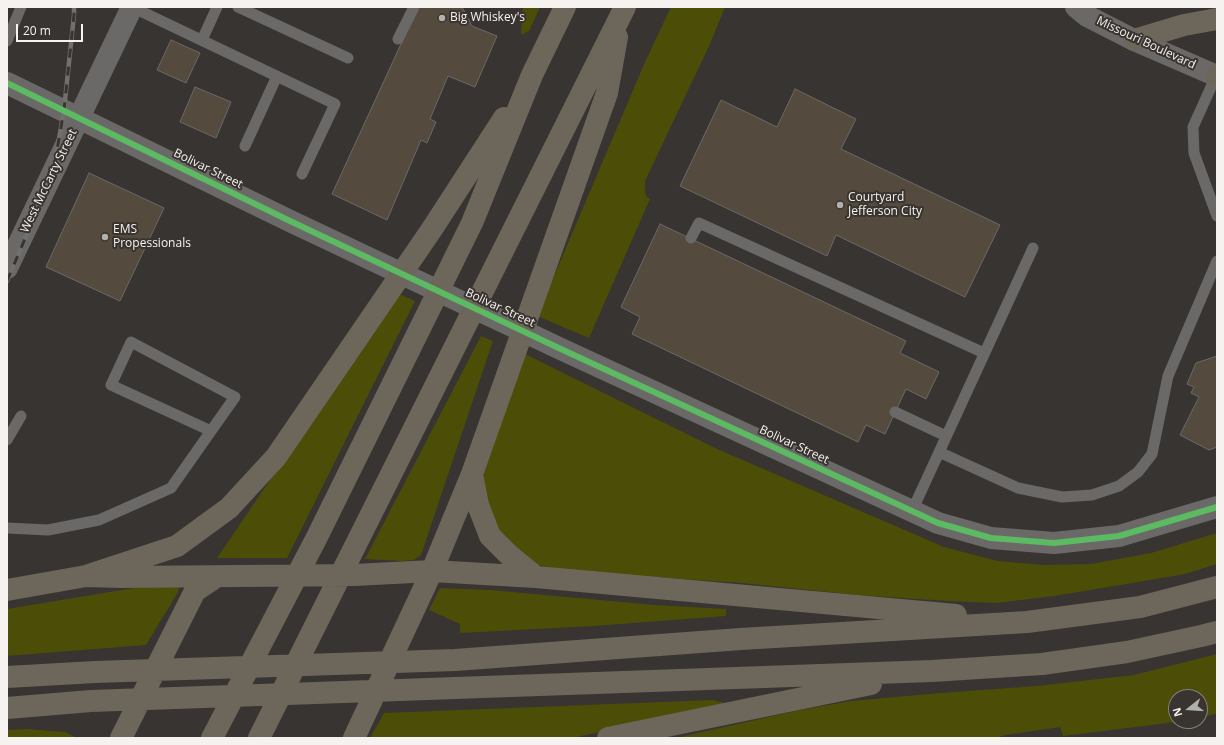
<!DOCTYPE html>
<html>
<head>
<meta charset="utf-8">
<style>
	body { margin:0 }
	#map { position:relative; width:1224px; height:745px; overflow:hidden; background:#373432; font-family:"Open Sans",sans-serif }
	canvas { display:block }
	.frame { position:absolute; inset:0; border:8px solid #f5f2ef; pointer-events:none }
	.north { position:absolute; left:1168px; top:689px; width:40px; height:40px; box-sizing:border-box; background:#393430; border:1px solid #84807c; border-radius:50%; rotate:253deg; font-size:11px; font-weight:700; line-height:16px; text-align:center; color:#f5f2ef }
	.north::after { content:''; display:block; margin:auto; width:14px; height:18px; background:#b2b0ad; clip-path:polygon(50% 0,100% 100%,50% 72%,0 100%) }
	.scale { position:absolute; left:16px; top:24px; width:67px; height:18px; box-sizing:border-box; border:2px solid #f5f2ef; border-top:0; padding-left:5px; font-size:12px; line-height:14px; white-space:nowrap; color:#f5f2ef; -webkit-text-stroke:3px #393430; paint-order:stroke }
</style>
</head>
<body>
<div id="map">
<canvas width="1224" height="745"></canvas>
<div class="frame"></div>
<div class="north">N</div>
<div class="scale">20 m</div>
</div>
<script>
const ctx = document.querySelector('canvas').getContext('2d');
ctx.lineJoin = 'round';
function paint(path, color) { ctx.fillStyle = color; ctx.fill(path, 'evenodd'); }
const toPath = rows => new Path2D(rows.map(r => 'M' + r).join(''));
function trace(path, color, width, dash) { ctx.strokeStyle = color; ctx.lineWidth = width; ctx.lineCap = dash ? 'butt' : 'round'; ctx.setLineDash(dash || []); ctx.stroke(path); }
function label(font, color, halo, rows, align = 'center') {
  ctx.font = font + ' "Open Sans",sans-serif'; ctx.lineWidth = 4; ctx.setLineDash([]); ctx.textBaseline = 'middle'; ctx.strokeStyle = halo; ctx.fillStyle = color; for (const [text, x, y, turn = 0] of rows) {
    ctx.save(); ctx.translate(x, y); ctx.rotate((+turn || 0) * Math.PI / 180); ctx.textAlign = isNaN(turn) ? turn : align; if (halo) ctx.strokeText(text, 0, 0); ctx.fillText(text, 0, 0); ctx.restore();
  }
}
paint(toPath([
	[523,7,540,7,529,31,521,35],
	[671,7,725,7,710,44,645,181,645,192,646,196,650,199,589,338,537,316,645,62],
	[397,293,415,301,287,558,217,558],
	[481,336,493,341,421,555,414,560,402,561,365,559],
	[523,353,715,448,944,547,998,561,1044,565,1091,564,1151,553,1217,533,1217,564,1185,574,1121,585,1054,596,996,603,948,601,858,595,742,583,577,572,532,564,497,532,482,491,484,472],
	[180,584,178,592,146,645,7,656,7,609,134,588],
	[440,588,490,590,655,605,726,609,726,616,594,626,460,633,460,624,429,610],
	[1217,654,1217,714,1200,717,1200,697,1176,697,1176,721,1180,721,1160,724,1063,736,1060,727,1006,735,996,738,676,738,795,711,851,701,940,693,1037,686,1134,675],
	[713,700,728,704,572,738,370,738,384,713],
	[26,729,65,732,77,738,7,738,7,730]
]), '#4c4d07');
const building = toPath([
	[418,7,462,7,472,26,497,36,475,87,448,76,430,119,436,122,427,143,421,140,387,220,332,194,418,7],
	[171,40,200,53,186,83,157,70,171,40],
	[195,87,231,102,216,138,180,122,195,87],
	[795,89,856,119,841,149,1000,225,965,297,836,235,827,256,680,186,721,100,777,127,795,89],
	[89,173,164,208,120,301,46,267,89,173],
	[660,224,906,341,900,353,939,372,926,399,906,389,885,434,866,425,858,442,632,334,640,317,621,307,660,224],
	[1217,356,1217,447,1209,450,1180,435,1199,397,1191,393,1194,387,1187,384,1196,363,1217,356]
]);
paint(building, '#544b3e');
trace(building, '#6b6967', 1);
trace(toPath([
	[132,7,335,104,302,174],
	[238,7,348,58],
	[398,39,414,7],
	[202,40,217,7],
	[7,41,21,7],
	[1216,76,1193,127,1194,153,1217,216],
	[245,146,277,76],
	[691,238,699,223,984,353],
	[895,412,946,436],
	[7,440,21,416],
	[939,452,1018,488,1062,497,1092,495,1119,486,1138,472,1152,454,1168,376,1217,261],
	[912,511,1033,248],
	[7,528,48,530,99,520,171,488,211,431,235,397,131,342,111,385,211,431]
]), '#6b6967', 11);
trace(toPath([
	[1076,7,1087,16,1134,40,1217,76],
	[7,83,290,221,563,350,938,523,991,538,1054,543,1119,536,1217,507],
	[7,268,132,7]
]), '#6b6967', 22);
trace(toPath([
	[1134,40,1184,25,1217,19],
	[1216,76,1217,75],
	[472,474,478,505,490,536,509,555,536,577],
	[86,576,121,577,355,575,432,571,536,577,956,615],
	[7,590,86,576,177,546,229,508,276,457,432,229,504,118],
	[7,677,95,672,455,660,741,639,1027,622,1140,607,1217,587],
	[7,708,91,701,932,671,1042,664,1127,652,1201,636,1217,632],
	[121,738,195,591,216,577],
	[212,738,316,539,472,223,532,75,565,7],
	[259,738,625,7],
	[354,738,432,571,472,474,607,93,617,37],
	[608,738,871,684]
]), '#6d665b', 22);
const rail = toPath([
	[7,281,53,173,64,110,74,15,74,7]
]);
trace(rail, '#72706e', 4.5);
trace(rail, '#393430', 3, [9]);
trace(toPath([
	[7,83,290,221,563,350,938,523,991,538,1054,543,1119,536,1217,507]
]), '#5cba63', 6);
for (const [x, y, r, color] of [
	[442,18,4,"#b2b0ad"],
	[840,205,4,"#b2b0ad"],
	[105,237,4,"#b2b0ad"]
]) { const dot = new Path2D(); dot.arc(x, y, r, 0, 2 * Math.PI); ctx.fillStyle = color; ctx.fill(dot); trace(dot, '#393430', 1.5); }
label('12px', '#f5f2ef', '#393430', [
	["Big Whiskey's",450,18],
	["Courtyard",848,198],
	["Jefferson City",848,212],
	["EMS",113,230],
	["Propessionals",113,244]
], 'left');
label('12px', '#f5f2ef', '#393430', [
	["Missouri Boulevard",1146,43,25],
	["Bolivar Street",208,169,26],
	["West McCarty Street",49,181,-64],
	["Bolivar Street",500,308,25],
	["Bolivar Street",794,445,25]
]);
</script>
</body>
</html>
